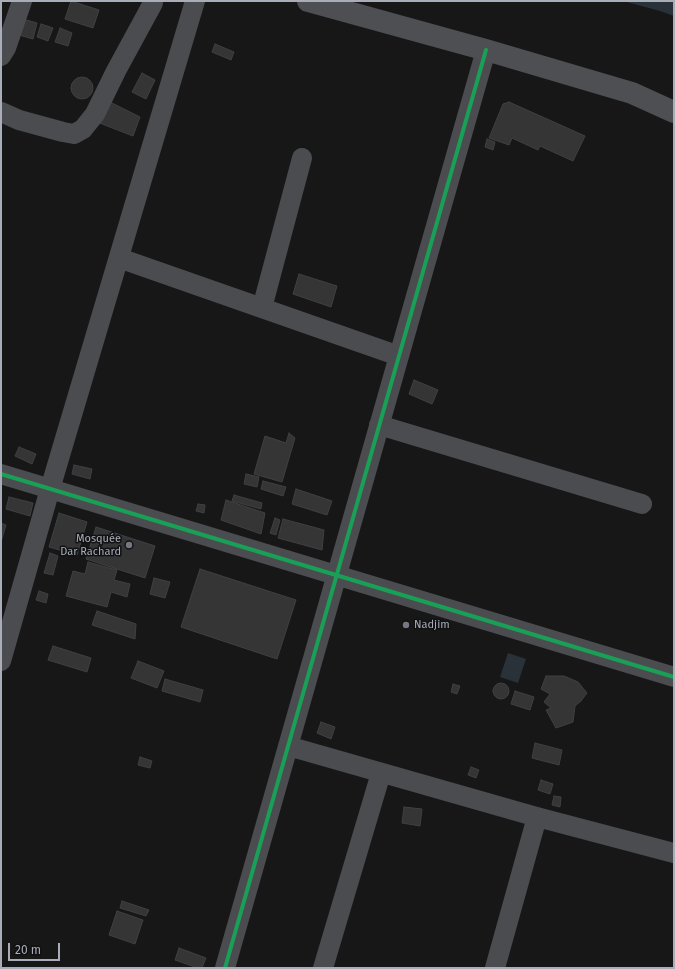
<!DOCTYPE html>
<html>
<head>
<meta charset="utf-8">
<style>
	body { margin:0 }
	#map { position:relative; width:675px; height:969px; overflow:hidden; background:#171717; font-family:"Fira Sans",sans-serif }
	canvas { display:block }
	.frame { position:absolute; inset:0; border:2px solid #a8adb8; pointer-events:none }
	.scale { position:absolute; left:8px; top:943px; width:52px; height:18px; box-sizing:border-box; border:2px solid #a8adb8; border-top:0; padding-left:5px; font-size:12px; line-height:14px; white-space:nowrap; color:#a8adb8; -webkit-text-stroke:3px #111113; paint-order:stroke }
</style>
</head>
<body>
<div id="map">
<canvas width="675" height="969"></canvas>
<div class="frame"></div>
<div class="scale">20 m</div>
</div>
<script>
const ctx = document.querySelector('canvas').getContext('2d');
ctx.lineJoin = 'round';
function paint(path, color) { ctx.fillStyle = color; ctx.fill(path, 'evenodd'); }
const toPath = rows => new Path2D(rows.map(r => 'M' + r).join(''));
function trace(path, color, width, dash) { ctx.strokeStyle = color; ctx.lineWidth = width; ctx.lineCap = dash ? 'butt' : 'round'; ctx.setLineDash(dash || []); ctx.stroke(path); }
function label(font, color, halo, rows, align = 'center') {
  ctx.font = font + ' "Fira Sans",sans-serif'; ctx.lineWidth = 3; ctx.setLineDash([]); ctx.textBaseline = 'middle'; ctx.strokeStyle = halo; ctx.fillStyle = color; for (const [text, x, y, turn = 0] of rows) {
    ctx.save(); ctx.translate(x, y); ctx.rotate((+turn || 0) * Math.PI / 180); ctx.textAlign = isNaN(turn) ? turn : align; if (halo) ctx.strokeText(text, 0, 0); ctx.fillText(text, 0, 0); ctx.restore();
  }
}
paint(toPath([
	[623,1,674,1,674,16,660,11],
	[508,653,526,659,518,683,500,677]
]), '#2a3239');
const building = toPath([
	[71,1,99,10,93,28,65,19,71,1],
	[23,19,37,23,33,39,19,35,23,19],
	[41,24,53,28,48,41,37,37,41,24],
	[60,28,72,33,68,46,55,42,60,28],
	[215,44,234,52,231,60,212,52,215,44],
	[142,73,155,80,146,99,132,92,142,73],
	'71 88a11 11 0 1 1 22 0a11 11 0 1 1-22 0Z',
	[106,100,140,117,133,136,97,122,106,100],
	[509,102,585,136,573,161,540,146,538,150,512,138,509,145,489,138,503,104,509,102],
	[487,139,495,142,493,150,485,147,487,139],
	[299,274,337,286,331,307,293,294,299,274],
	[414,380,438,390,432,404,409,394,414,380],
	[289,433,295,438,282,482,254,474,265,436,286,443,289,433],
	[19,447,36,454,32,464,15,456,19,447],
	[74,465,92,469,90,479,72,474,74,465],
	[246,474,259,477,257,487,244,484,246,474],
	[263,481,286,487,283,496,261,489,263,481],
	[296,489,332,501,327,515,292,504,296,489],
	[234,495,262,503,261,509,232,501,234,495],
	[9,497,33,503,30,516,6,509,9,497],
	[226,500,265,513,261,534,221,520,226,500],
	[198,504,205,505,204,513,196,511,198,504],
	[59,513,87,522,77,555,49,547,59,513],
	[275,518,280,520,276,535,270,533,275,518],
	[283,519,324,530,322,550,278,538,283,519],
	[1,523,6,525,1,542,1,523],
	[96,527,155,546,145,578,86,559,96,527],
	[50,553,58,556,53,575,44,573,50,553],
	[88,562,117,570,114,580,130,584,127,597,111,592,107,607,66,596,73,571,85,574,88,562],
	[200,569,296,600,277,659,181,627,200,569],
	[154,578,170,582,165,598,150,594,154,578],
	[39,591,48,594,46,603,36,600,39,591],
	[97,611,136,624,135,639,92,625,97,611],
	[53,646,91,658,87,672,48,660,53,646],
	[138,661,164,671,157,688,131,678,138,661],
	[546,676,564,676,578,682,587,693,581,701,575,706,573,722,556,728,546,710,551,708,544,702,550,694,541,689,546,676],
	[165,679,203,690,200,702,162,691,165,679],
	'493 691a8 8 0 1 1 16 0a8 8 0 1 1-16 0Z',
	[453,684,460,686,457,694,451,692,453,684],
	[515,691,534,697,530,710,511,704,515,691],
	[321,722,335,727,331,739,317,733,321,722],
	[535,743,562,750,559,765,532,758,535,743],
	[140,757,152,761,150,768,138,765,140,757],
	[471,767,479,770,476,778,468,775,471,767],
	[541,780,553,784,550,794,538,790,541,780],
	[554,796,561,797,560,807,552,805,554,796],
	[404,807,422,809,420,826,402,823,404,807],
	[122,901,149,910,146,916,120,908,122,901],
	[117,911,143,920,135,944,109,935,117,911],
	[179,948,206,958,202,968,198,968,175,960,179,948]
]);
paint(building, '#353536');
trace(building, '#3f4043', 1);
trace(toPath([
	[1,56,6,48,22,1],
	[1,112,19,120,63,132,74,134,83,129,95,114,116,71,153,3],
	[119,258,399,356],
	[262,308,302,158],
	[379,425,642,504],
	[1,474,674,677],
	[1,661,50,489,195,1],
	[288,746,537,817,674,853],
	[225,968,486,50],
	[323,968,381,773],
	[495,968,537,817]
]), '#4b4c50', 20);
trace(toPath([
	[308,1,486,50,632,93,674,112]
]), '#4d4f52', 22);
trace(toPath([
	[1,474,674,677],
	[225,968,486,50]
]), '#1a9f57', 4);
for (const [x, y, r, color] of [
	[129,545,4,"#757880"],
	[406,625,4,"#757880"]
]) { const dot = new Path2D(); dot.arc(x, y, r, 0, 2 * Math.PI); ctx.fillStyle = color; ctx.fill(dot); trace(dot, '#111113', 1.5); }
label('11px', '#a8adb8', '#111113', [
	["Mosquée",121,539],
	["Dar Rachard",121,552],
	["Nadjim",414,625,"left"]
], 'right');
</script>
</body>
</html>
